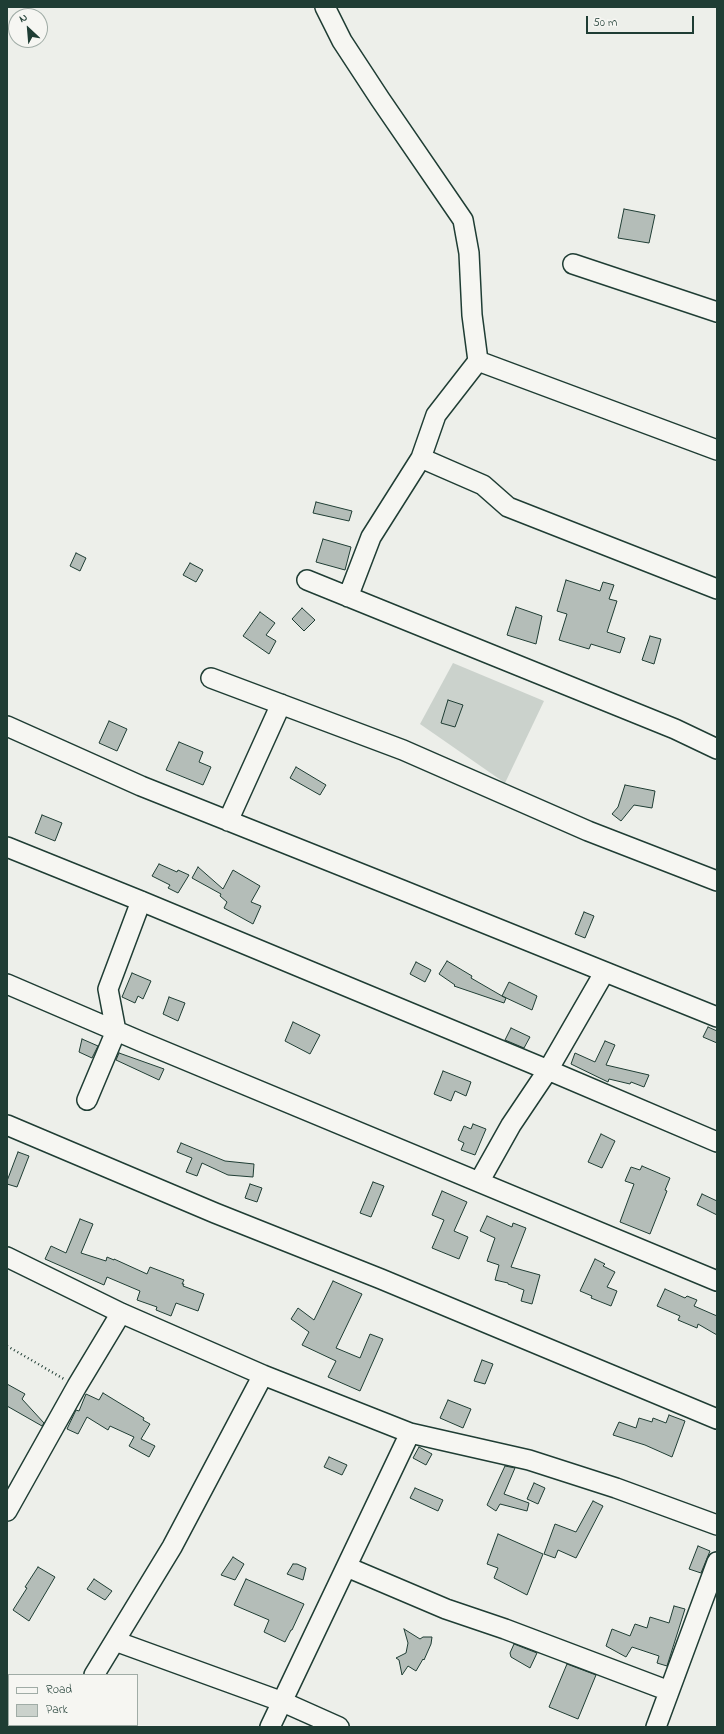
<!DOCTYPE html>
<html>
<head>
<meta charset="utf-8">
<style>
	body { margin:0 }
	#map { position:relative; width:724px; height:1734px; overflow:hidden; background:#edefea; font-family:"Indie Flower",sans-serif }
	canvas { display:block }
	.frame { position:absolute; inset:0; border:8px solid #1f3d34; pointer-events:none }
	.legend { position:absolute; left:8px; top:1674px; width:130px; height:52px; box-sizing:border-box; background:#f6f6f2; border:1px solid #a0aca6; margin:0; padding:5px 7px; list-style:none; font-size:12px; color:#1f3d34 }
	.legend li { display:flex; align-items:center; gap:8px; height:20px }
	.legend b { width:20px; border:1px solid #a0aca6 }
	.north { position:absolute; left:8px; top:8px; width:40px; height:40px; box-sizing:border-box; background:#f6f6f2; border:1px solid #a0aca6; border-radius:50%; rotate:334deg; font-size:11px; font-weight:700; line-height:16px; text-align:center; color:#1f3d34 }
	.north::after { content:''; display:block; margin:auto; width:14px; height:18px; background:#1f3d34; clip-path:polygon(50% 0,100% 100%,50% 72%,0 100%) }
	.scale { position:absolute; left:586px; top:16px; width:108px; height:18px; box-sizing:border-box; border:2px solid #1f3d34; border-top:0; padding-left:5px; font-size:12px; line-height:14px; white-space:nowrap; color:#1f3d34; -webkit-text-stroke:3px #f6f6f2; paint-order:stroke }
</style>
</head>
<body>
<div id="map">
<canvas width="724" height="1734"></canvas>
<div class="frame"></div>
<ul class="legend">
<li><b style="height:5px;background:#f6f6f2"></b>Road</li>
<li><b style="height:11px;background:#cbd2cc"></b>Park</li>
</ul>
<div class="north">N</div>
<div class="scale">50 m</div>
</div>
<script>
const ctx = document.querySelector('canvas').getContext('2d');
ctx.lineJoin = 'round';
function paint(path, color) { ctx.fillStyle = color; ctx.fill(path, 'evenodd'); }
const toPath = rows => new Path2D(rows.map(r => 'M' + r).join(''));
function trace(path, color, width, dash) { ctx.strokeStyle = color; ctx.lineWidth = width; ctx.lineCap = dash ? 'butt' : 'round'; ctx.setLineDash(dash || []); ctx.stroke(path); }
paint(toPath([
	[453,663,544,701,505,783,420,724]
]), '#cbd2cc');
const building = toPath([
	[624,209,655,215,649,243,618,238,624,209],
	[316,502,352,511,349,521,313,513,316,502],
	[323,539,351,547,345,570,316,562,323,539],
	[76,553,86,558,80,571,70,566,76,553],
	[190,563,203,570,196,582,183,575,190,563],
	[566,580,600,591,603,582,614,585,609,599,617,601,607,632,625,638,620,653,591,644,589,649,559,640,567,614,557,611,566,580],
	[516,607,542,616,536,644,507,635,516,607],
	[302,608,315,620,304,631,292,619,302,608],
	[260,612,275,623,266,635,276,641,269,654,243,636,260,612],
	[650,636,661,639,654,664,642,660,650,636],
	[448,700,463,705,455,727,441,723,448,700],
	[109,721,127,729,117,751,99,743,109,721],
	[179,742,203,752,199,762,211,767,203,785,166,770,179,742],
	[296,767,326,785,320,795,290,778,296,767],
	[625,785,655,791,652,808,634,805,621,821,612,814,618,807,625,785],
	[42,815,62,823,55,841,35,833,42,815],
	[159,864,177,872,178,870,189,875,178,893,168,888,170,885,152,876,159,864],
	[198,867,223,889,233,870,260,886,251,902,261,906,253,924,224,908,227,902,220,896,221,894,192,878,198,867],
	[584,912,594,916,585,938,575,934,584,912],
	[447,961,472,976,471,978,502,996,509,982,537,996,532,1010,502,996,506,998,504,1003,454,986,455,985,439,974,447,961],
	[416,962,431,970,425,982,410,974,416,962],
	[132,973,151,981,143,999,138,996,135,1003,122,997,132,973],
	[169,997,185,1003,178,1021,163,1014,169,997],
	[293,1022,320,1035,310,1054,285,1041,293,1022],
	[708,1027,717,1031,717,1043,703,1037,708,1027],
	[511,1028,530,1037,524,1048,505,1040,511,1028],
	[82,1039,98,1046,92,1058,79,1052,82,1039],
	[605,1041,615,1045,606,1065,649,1075,644,1087,631,1082,630,1084,609,1079,608,1082,571,1064,575,1053,595,1062,605,1041],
	[119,1053,164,1069,159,1080,116,1060,119,1053],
	[443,1071,471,1082,466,1096,455,1091,451,1101,434,1094,443,1071],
	[473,1124,486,1129,475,1155,461,1150,464,1143,458,1140,464,1126,471,1129,473,1124],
	[601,1134,615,1141,602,1168,588,1162,601,1134],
	[181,1143,225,1161,254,1164,253,1177,228,1175,202,1163,197,1176,186,1172,192,1158,177,1152,181,1143],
	[18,1152,29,1156,17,1187,7,1184,7,1181,18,1152],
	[642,1166,670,1178,665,1190,667,1191,650,1234,620,1222,634,1184,625,1181,631,1167,640,1170,642,1166],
	[373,1182,384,1186,371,1217,360,1213,373,1182],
	[250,1184,262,1188,257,1202,245,1198,250,1184],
	[442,1191,467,1202,454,1231,468,1237,459,1259,432,1248,444,1220,432,1215,442,1191],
	[702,1194,717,1201,717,1215,697,1205,702,1194],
	[487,1216,512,1227,513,1223,526,1228,511,1267,540,1275,532,1304,521,1301,524,1290,508,1284,508,1283,495,1280,499,1265,487,1261,495,1238,480,1231,487,1216],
	[80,1219,93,1224,81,1253,106,1261,107,1257,114,1260,114,1259,147,1274,150,1267,184,1280,182,1284,184,1284,183,1286,204,1294,198,1311,176,1303,171,1316,156,1310,157,1307,137,1300,140,1291,107,1277,104,1285,45,1259,51,1246,66,1253,80,1219],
	[595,1259,605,1264,603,1266,615,1272,607,1287,617,1291,611,1306,591,1298,592,1296,580,1291,595,1259],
	[333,1281,362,1294,336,1348,360,1358,370,1334,383,1339,360,1391,328,1377,336,1361,302,1345,309,1332,291,1319,298,1308,314,1320,333,1281],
	[665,1289,685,1298,687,1296,697,1300,694,1306,717,1316,717,1335,698,1324,697,1328,678,1320,680,1316,657,1306,665,1289],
	[482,1360,493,1364,485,1384,474,1381,482,1360],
	[7,1384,25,1394,22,1399,44,1423,42,1426,7,1406,7,1384],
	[103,1393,144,1418,143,1420,150,1424,141,1439,155,1446,149,1457,129,1446,134,1437,110,1426,108,1430,87,1417,78,1434,67,1429,76,1410,79,1411,86,1394,99,1400,103,1393],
	[448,1400,471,1409,463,1428,440,1418,448,1400],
	[669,1415,685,1421,672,1457,645,1445,613,1435,619,1422,636,1428,639,1418,652,1422,653,1418,666,1423,669,1415],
	[419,1447,432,1454,426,1465,413,1458,419,1447],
	[329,1457,347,1465,342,1475,324,1467,329,1457],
	[505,1466,515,1468,504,1494,529,1503,527,1511,500,1504,496,1511,487,1505,505,1466],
	[534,1483,545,1488,538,1504,527,1499,534,1483],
	[415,1488,443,1500,438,1511,410,1498,415,1488],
	[593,1501,603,1506,576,1558,558,1550,555,1558,544,1554,555,1524,576,1532,593,1501],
	[498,1534,543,1554,527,1595,494,1578,498,1568,487,1564,498,1534],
	[698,1546,710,1551,701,1573,689,1569,698,1546],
	[233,1557,244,1564,235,1580,221,1575,233,1557],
	[293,1564,297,1564,306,1568,303,1580,287,1574,293,1564],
	[38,1567,55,1577,29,1621,13,1610,27,1588,25,1587,38,1567],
	[94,1579,112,1591,105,1600,87,1589,94,1579],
	[246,1579,304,1604,292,1630,291,1630,285,1642,264,1632,269,1620,234,1605,246,1579],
	[674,1606,685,1609,667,1666,657,1663,659,1656,632,1647,626,1657,606,1646,612,1629,630,1636,635,1624,647,1628,650,1617,669,1623,674,1606],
	[404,1629,420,1639,423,1637,432,1637,431,1644,424,1660,423,1659,416,1671,408,1666,402,1675,399,1660,396,1658,406,1653,408,1643,404,1629],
	[514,1644,537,1653,530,1668,511,1657,510,1653,514,1644],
	[567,1664,596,1675,578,1719,549,1707,567,1664]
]);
paint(building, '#b4bdb8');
trace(building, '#1f3d34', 1);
const minor = toPath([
	[325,7,342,41,380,99,463,220,469,253,472,315,478,361,717,450],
	[573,264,717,312],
	[421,458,483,485,508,507,717,589],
	[307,580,675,729,717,749],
	[348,597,371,537,421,458,436,415,478,361],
	[211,678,403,750,588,831,717,881],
	[7,726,141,786,402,890,717,1017],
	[228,821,281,704],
	[7,847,141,901,548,1070,717,1142],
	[7,984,142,1042,717,1281],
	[87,1100,116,1031,108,989,141,901],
	[7,1125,215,1213,381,1279,717,1419],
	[479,1182,511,1125,548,1070,604,973],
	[7,1257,121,1313,263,1375,410,1433],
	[7,1511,77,1386,121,1313],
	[347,1567,446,1609,505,1629,669,1691],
	[115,1641,283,1702,339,1727],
	[94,1675,172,1547,263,1375],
	[7,1698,9,1699],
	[46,1725,48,1727],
	[62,1727,63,1725],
	[270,1727,410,1433,529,1460,616,1488,717,1525],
	[656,1727,717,1562]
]);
trace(minor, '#1f3d34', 22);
trace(toPath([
	[7,1346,64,1379]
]), '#1f3d34', 2.5, [1, 3]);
trace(minor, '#f6f6f2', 19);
</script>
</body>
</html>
